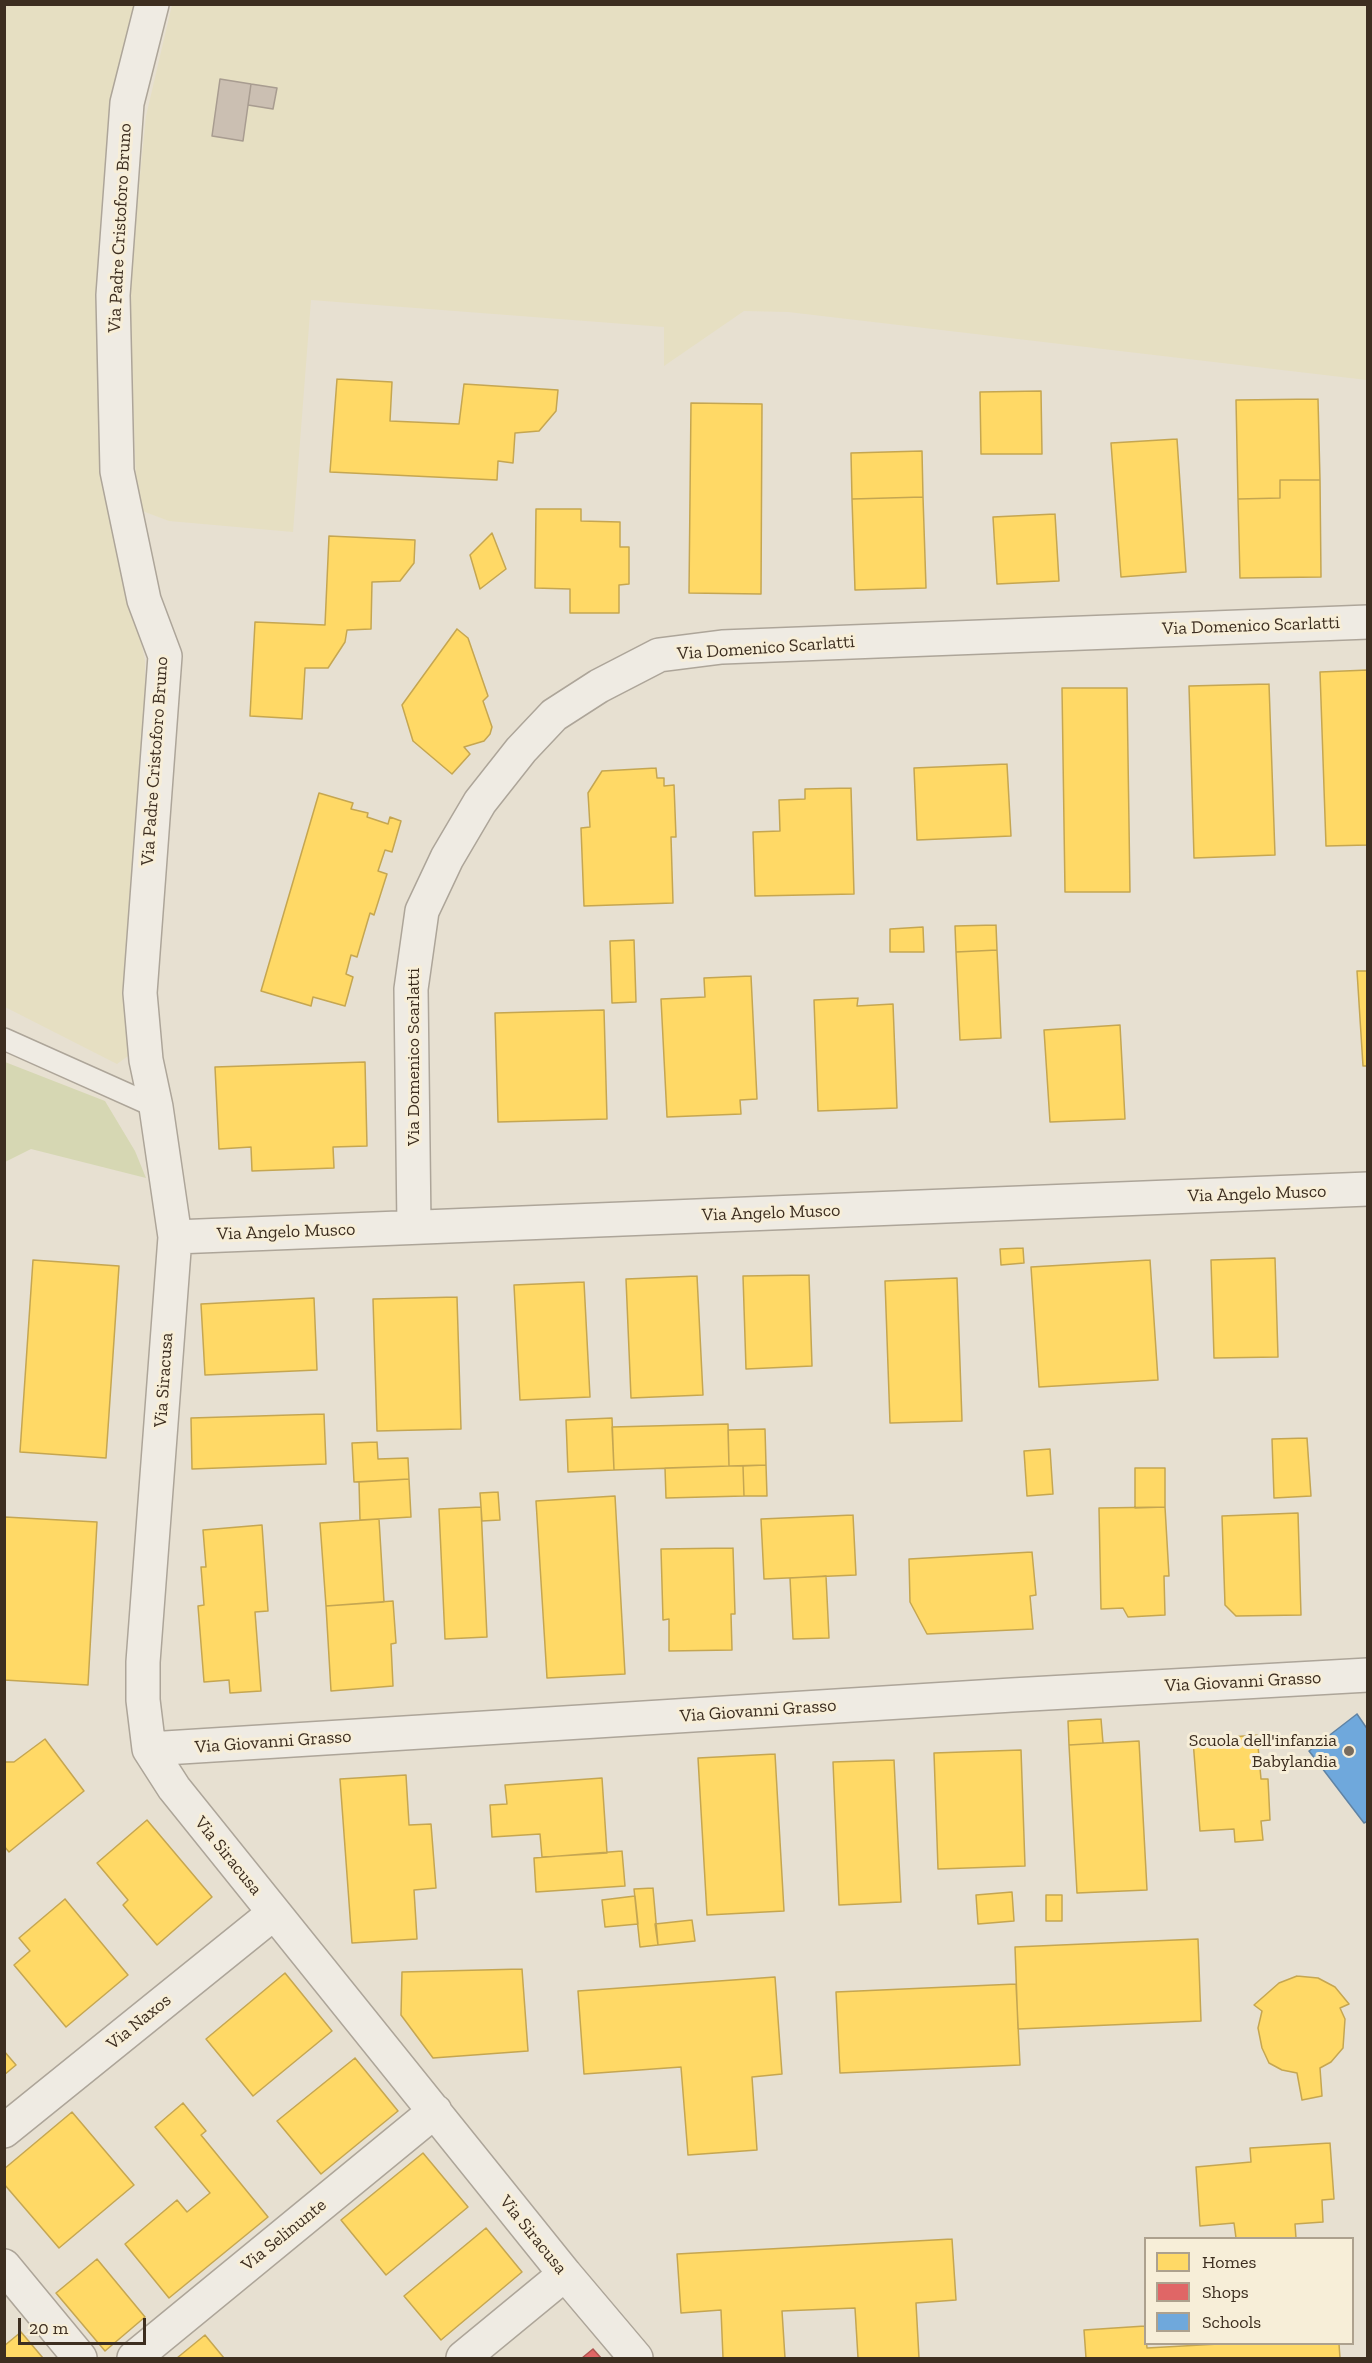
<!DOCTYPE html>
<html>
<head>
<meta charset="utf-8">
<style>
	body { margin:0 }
	#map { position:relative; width:1372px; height:2363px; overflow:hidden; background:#e7e0d1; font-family:"Zilla Slab",serif }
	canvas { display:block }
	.frame { position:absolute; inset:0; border:6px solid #3d2e20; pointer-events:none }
	.legend { position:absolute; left:1144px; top:2237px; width:210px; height:108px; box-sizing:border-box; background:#f7eed8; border:2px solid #ada18e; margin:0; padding:8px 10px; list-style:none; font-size:18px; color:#3d2e20 }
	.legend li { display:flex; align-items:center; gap:12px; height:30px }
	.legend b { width:30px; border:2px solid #ada18e }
	.scale { position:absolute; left:18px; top:2318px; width:128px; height:27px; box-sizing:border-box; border:3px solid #3d2e20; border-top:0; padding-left:8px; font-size:18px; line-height:21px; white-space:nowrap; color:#3d2e20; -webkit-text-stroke:4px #f7eed8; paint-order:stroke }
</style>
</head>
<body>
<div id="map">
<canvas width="1372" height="2363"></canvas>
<div class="frame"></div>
<ul class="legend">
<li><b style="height:16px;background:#ffd966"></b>Homes</li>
<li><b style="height:16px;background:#e06666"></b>Shops</li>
<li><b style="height:16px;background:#6fa8dc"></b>Schools</li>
</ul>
<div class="scale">20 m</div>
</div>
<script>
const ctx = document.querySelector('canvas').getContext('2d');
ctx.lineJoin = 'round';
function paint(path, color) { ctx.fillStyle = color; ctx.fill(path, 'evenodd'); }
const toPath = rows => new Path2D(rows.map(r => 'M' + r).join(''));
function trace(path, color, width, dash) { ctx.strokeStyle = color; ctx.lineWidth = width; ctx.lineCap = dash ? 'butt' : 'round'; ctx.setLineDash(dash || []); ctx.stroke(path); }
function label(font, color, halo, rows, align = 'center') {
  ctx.font = font + ' "Zilla Slab",serif'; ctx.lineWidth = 6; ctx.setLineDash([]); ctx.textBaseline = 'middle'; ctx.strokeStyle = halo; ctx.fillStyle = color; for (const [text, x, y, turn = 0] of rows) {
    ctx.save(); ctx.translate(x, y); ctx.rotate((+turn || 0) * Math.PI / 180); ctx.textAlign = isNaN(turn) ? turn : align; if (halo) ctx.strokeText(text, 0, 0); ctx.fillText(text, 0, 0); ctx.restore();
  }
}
paint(toPath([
	[4,5,134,5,111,101,106,471,145,661,145,708,128,1056,117,1064,5,1007],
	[172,5,1367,5,1367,380,788,312,744,311,664,366,664,327,311,300,293,532,169,521,137,509,129,285,146,116]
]), '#e6dfc2');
paint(toPath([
	[5,1062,105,1101,135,1151,146,1178,31,1149,5,1162]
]), '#d6d7b3');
const homes = toPath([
	[337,379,392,382,390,421,459,424,464,384,558,390,556,411,539,431,515,433,513,463,498,461,497,480,330,472,337,379],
	[1041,391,1042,454,981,454,980,392,1041,391],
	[1318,399,1320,480,1280,480,1280,498,1238,499,1236,400,1318,399],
	[691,403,762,404,761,594,689,593,691,403],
	[1177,439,1186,572,1121,577,1111,443,1177,439],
	[922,451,923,497,852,499,851,453,922,451],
	[1280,480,1320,480,1321,577,1240,578,1238,499,1280,498,1280,480],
	[923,497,926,588,855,590,852,499,923,497],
	[536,509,581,509,581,521,620,522,620,547,629,547,629,584,619,585,619,613,570,613,570,589,535,588,536,509],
	[1055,514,1059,581,997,584,993,517,1055,514],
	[492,533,506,569,480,589,470,555,492,533],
	[329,536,415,540,414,563,400,581,372,582,371,629,347,630,345,642,328,668,305,668,302,719,250,716,255,622,325,625,329,536],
	[457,629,468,638,488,696,483,701,492,727,490,734,484,741,464,747,470,754,452,774,413,741,402,705,457,629],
	[1368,670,1368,845,1326,846,1320,672,1368,670],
	[1269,684,1275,855,1194,858,1189,686,1269,684],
	[1062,688,1127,688,1130,892,1065,892,1062,688],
	[1007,764,1011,836,917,840,914,768,1007,764],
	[656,768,657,778,664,778,664,786,674,785,676,837,671,837,673,903,584,906,581,828,590,827,588,793,602,771,656,768],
	[851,788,854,894,755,896,753,832,780,831,779,800,805,799,805,789,851,788],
	[319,793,353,803,351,809,368,813,367,817,388,824,390,817,401,821,392,852,385,850,378,871,387,874,374,915,370,913,357,957,351,955,346,974,353,977,345,1006,313,997,311,1006,261,991,319,793],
	[996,925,997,950,956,952,955,926,996,925],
	[923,927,924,952,890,952,890,929,923,927],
	[634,940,636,1002,612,1003,610,941,634,940],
	[997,950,1001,1038,960,1040,956,952,997,950],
	[1357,971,1368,971,1368,1066,1363,1066,1357,971],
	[751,976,757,1099,740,1100,741,1114,667,1117,661,999,705,997,704,978,751,976],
	[858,998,857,1006,893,1004,897,1108,818,1111,814,1000,858,998],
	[604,1010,607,1119,498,1122,495,1013,604,1010],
	[1120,1025,1125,1119,1050,1122,1044,1030,1120,1025],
	[365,1062,367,1146,333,1147,334,1168,252,1171,251,1147,219,1149,215,1067,365,1062],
	[1023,1248,1024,1263,1001,1265,1000,1249,1023,1248],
	[1275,1258,1278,1357,1214,1358,1211,1260,1275,1258],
	[33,1260,119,1266,106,1458,20,1452,33,1260],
	[1150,1260,1158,1380,1039,1387,1031,1267,1150,1260],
	[809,1275,812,1366,746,1369,743,1276,809,1275],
	[697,1276,703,1395,631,1398,626,1279,697,1276],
	[957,1278,962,1421,890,1423,885,1281,957,1278],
	[584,1282,590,1397,520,1400,514,1285,584,1282],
	[457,1297,461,1429,377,1431,373,1299,457,1297],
	[314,1298,317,1370,205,1375,201,1304,314,1298],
	[324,1414,326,1464,192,1469,191,1418,324,1414],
	[612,1418,614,1470,568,1472,566,1420,612,1418],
	[728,1424,729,1466,614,1470,612,1427,728,1424],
	[765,1429,766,1465,729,1466,728,1430,765,1429],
	[1307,1438,1311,1496,1274,1498,1272,1439,1307,1438],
	[377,1442,378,1459,408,1458,409,1479,354,1482,352,1443,377,1442],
	[1050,1449,1053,1494,1027,1496,1024,1451,1050,1449],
	[766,1465,767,1496,744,1496,743,1466,766,1465],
	[729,1466,743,1466,744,1496,666,1498,665,1468,729,1466],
	[1135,1468,1165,1468,1165,1507,1135,1508,1135,1468],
	[409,1479,411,1517,360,1520,359,1482,409,1479],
	[498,1492,500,1520,482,1521,480,1493,498,1492],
	[615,1496,625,1674,547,1678,536,1501,615,1496],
	[481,1507,487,1637,445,1639,439,1509,481,1507],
	[1165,1507,1169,1576,1164,1576,1165,1615,1128,1617,1123,1608,1101,1609,1099,1508,1165,1507],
	[1298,1513,1301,1615,1236,1616,1225,1605,1222,1516,1298,1513],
	[853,1515,856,1575,764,1579,761,1519,853,1515],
	[5,1517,97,1522,88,1685,4,1680,5,1517],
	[379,1519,384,1602,326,1606,320,1523,379,1519],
	[262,1525,268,1611,255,1612,261,1691,230,1693,229,1680,204,1682,198,1606,204,1605,201,1567,206,1567,203,1530,262,1525],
	[733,1548,735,1614,731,1614,732,1650,669,1651,669,1619,663,1620,661,1549,733,1548],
	[1032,1552,1036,1595,1030,1596,1033,1629,927,1634,910,1602,909,1559,1032,1552],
	[826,1576,829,1638,793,1639,790,1578,826,1576],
	[393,1601,396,1643,391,1644,393,1686,331,1691,326,1606,393,1601],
	[1101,1719,1103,1743,1069,1745,1068,1721,1101,1719],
	[1257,1735,1261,1779,1268,1779,1270,1820,1261,1821,1263,1840,1235,1842,1234,1829,1200,1831,1193,1740,1257,1735],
	[45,1739,84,1791,9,1852,4,1846,4,1762,14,1762,45,1739],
	[1139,1741,1147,1890,1077,1893,1069,1745,1139,1741],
	[1021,1750,1025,1866,938,1869,934,1753,1021,1750],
	[775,1754,784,1911,707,1915,698,1758,775,1754],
	[894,1760,901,1902,839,1905,833,1762,894,1760],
	[406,1775,409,1825,431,1824,436,1888,414,1890,417,1939,352,1943,340,1779,406,1775],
	[602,1778,607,1853,542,1857,540,1834,492,1837,490,1805,507,1804,505,1785,602,1778],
	[147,1820,212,1897,157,1945,123,1905,128,1900,97,1863,147,1820],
	[622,1851,625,1886,536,1892,534,1858,622,1851],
	[653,1888,658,1945,640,1947,634,1889,653,1888],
	[1012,1892,1014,1921,978,1924,976,1895,1012,1892],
	[1046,1895,1062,1895,1062,1921,1046,1921,1046,1895],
	[635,1896,638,1924,605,1927,602,1900,635,1896],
	[65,1899,128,1975,66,2027,14,1965,30,1951,19,1938,65,1899],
	[692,1920,695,1941,658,1945,655,1924,692,1920],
	[1198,1939,1201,2021,1018,2029,1015,1947,1198,1939],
	[522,1969,528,2051,433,2058,401,2015,402,1972,522,1969],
	[285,1973,332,2031,253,2096,206,2039,285,1973],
	[1297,1976,1318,1978,1335,1987,1349,2004,1340,2008,1345,2019,1343,2048,1331,2062,1320,2068,1322,2096,1302,2100,1297,2073,1282,2070,1269,2063,1262,2048,1258,2028,1262,2011,1254,2005,1279,1983,1297,1976],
	[775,1977,782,2074,752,2077,757,2150,688,2155,681,2067,584,2074,578,1991,775,1977],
	[1016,1984,1020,2065,840,2073,836,1992,1016,1984],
	[4,2051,16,2065,4,2075,4,2051],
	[355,2058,398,2111,321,2174,277,2121,355,2058],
	[183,2103,206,2131,201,2135,268,2217,169,2298,125,2244,177,2200,187,2212,210,2193,155,2127,183,2103],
	[72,2112,134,2185,59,2248,4,2184,4,2169,72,2112],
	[1330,2143,1334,2199,1322,2200,1323,2222,1295,2224,1296,2238,1236,2238,1234,2223,1200,2226,1196,2167,1251,2162,1250,2148,1330,2143],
	[423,2153,468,2207,386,2275,341,2220,423,2153],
	[486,2228,522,2272,441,2340,404,2296,486,2228],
	[952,2239,956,2300,916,2303,919,2358,858,2358,855,2308,782,2311,785,2358,723,2358,721,2310,681,2313,677,2254,952,2239],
	[97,2259,145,2317,105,2351,56,2293,97,2259],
	[1145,2326,1147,2348,1219,2344,1339,2344,1340,2358,1086,2358,1084,2330,1145,2326],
	[21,2332,43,2358,4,2358,4,2346,21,2332],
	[205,2335,224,2358,177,2358,205,2335]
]);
paint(homes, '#ffd966');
trace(homes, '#c5a651', 1.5);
const shops = toPath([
	[593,2349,601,2358,582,2358,593,2349]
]);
paint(shops, '#e06666');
trace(shops, '#af5551', 1.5);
const schools = toPath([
	[1357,1714,1368,1730,1368,1821,1364,1823,1309,1751,1357,1714]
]);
paint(schools, '#6fa8dc');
trace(schools, '#6083a4', 1.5);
const building = toPath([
	[220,79,251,84,243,141,212,136,220,79],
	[251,84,277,88,273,109,248,105,251,84]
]);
paint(building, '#cbbfb2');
trace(building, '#a89c90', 1.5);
const lane = toPath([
	[4,1039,156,1107]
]);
const street = toPath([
	[152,4,127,103,113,295,117,471,144,600,165,656,140,993,146,1060,156,1107,175,1237,143,1662,143,1700,149,1749,174,1788,565,2274,636,2358],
	[414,1227,411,989,422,911,447,858,480,802,521,750,554,715,599,686,659,655,722,647,1368,622],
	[175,1237,1368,1189],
	[149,1749,1012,1695,1368,1675],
	[4,2131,274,1913],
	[4,2266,80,2358],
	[134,2358,435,2111],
	[463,2358,565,2274]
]);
trace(lane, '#ada599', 24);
trace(street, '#ada599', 36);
trace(lane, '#efebe3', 21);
trace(street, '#efebe3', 33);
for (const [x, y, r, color] of [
	[1349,1751,6,"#786c5e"]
]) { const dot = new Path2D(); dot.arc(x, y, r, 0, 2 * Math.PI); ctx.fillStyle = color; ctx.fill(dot); trace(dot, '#f7eed8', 2); }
label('18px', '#3d2e20', '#f7eed8', [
	["Via Padre Cristoforo Bruno",120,228,-87],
	["Via Domenico Scarlatti",1251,626,-2],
	["Via Domenico Scarlatti",766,648,-4],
	["Via Padre Cristoforo Bruno",155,761,-86],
	["Via Domenico Scarlatti",414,1057,-90],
	["Via Angelo Musco",1257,1194,-2],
	["Via Angelo Musco",771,1213,-2],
	["Via Angelo Musco",286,1232,-2],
	["Via Siracusa",164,1380,-86],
	["Via Giovanni Grasso",1243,1682,-3],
	["Via Giovanni Grasso",758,1711,-4],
	["Via Giovanni Grasso",273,1742,-4],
	["Via Siracusa",228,1856,51],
	["Via Naxos",139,2022,-39],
	["Via Selinunte",284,2235,-39],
	["Via Siracusa",533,2235,51]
]);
label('18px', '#3d2e20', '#f7eed8', [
	["Scuola dell'infanzia",1337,1741],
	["Babylandia",1337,1762]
], 'right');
</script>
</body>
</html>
